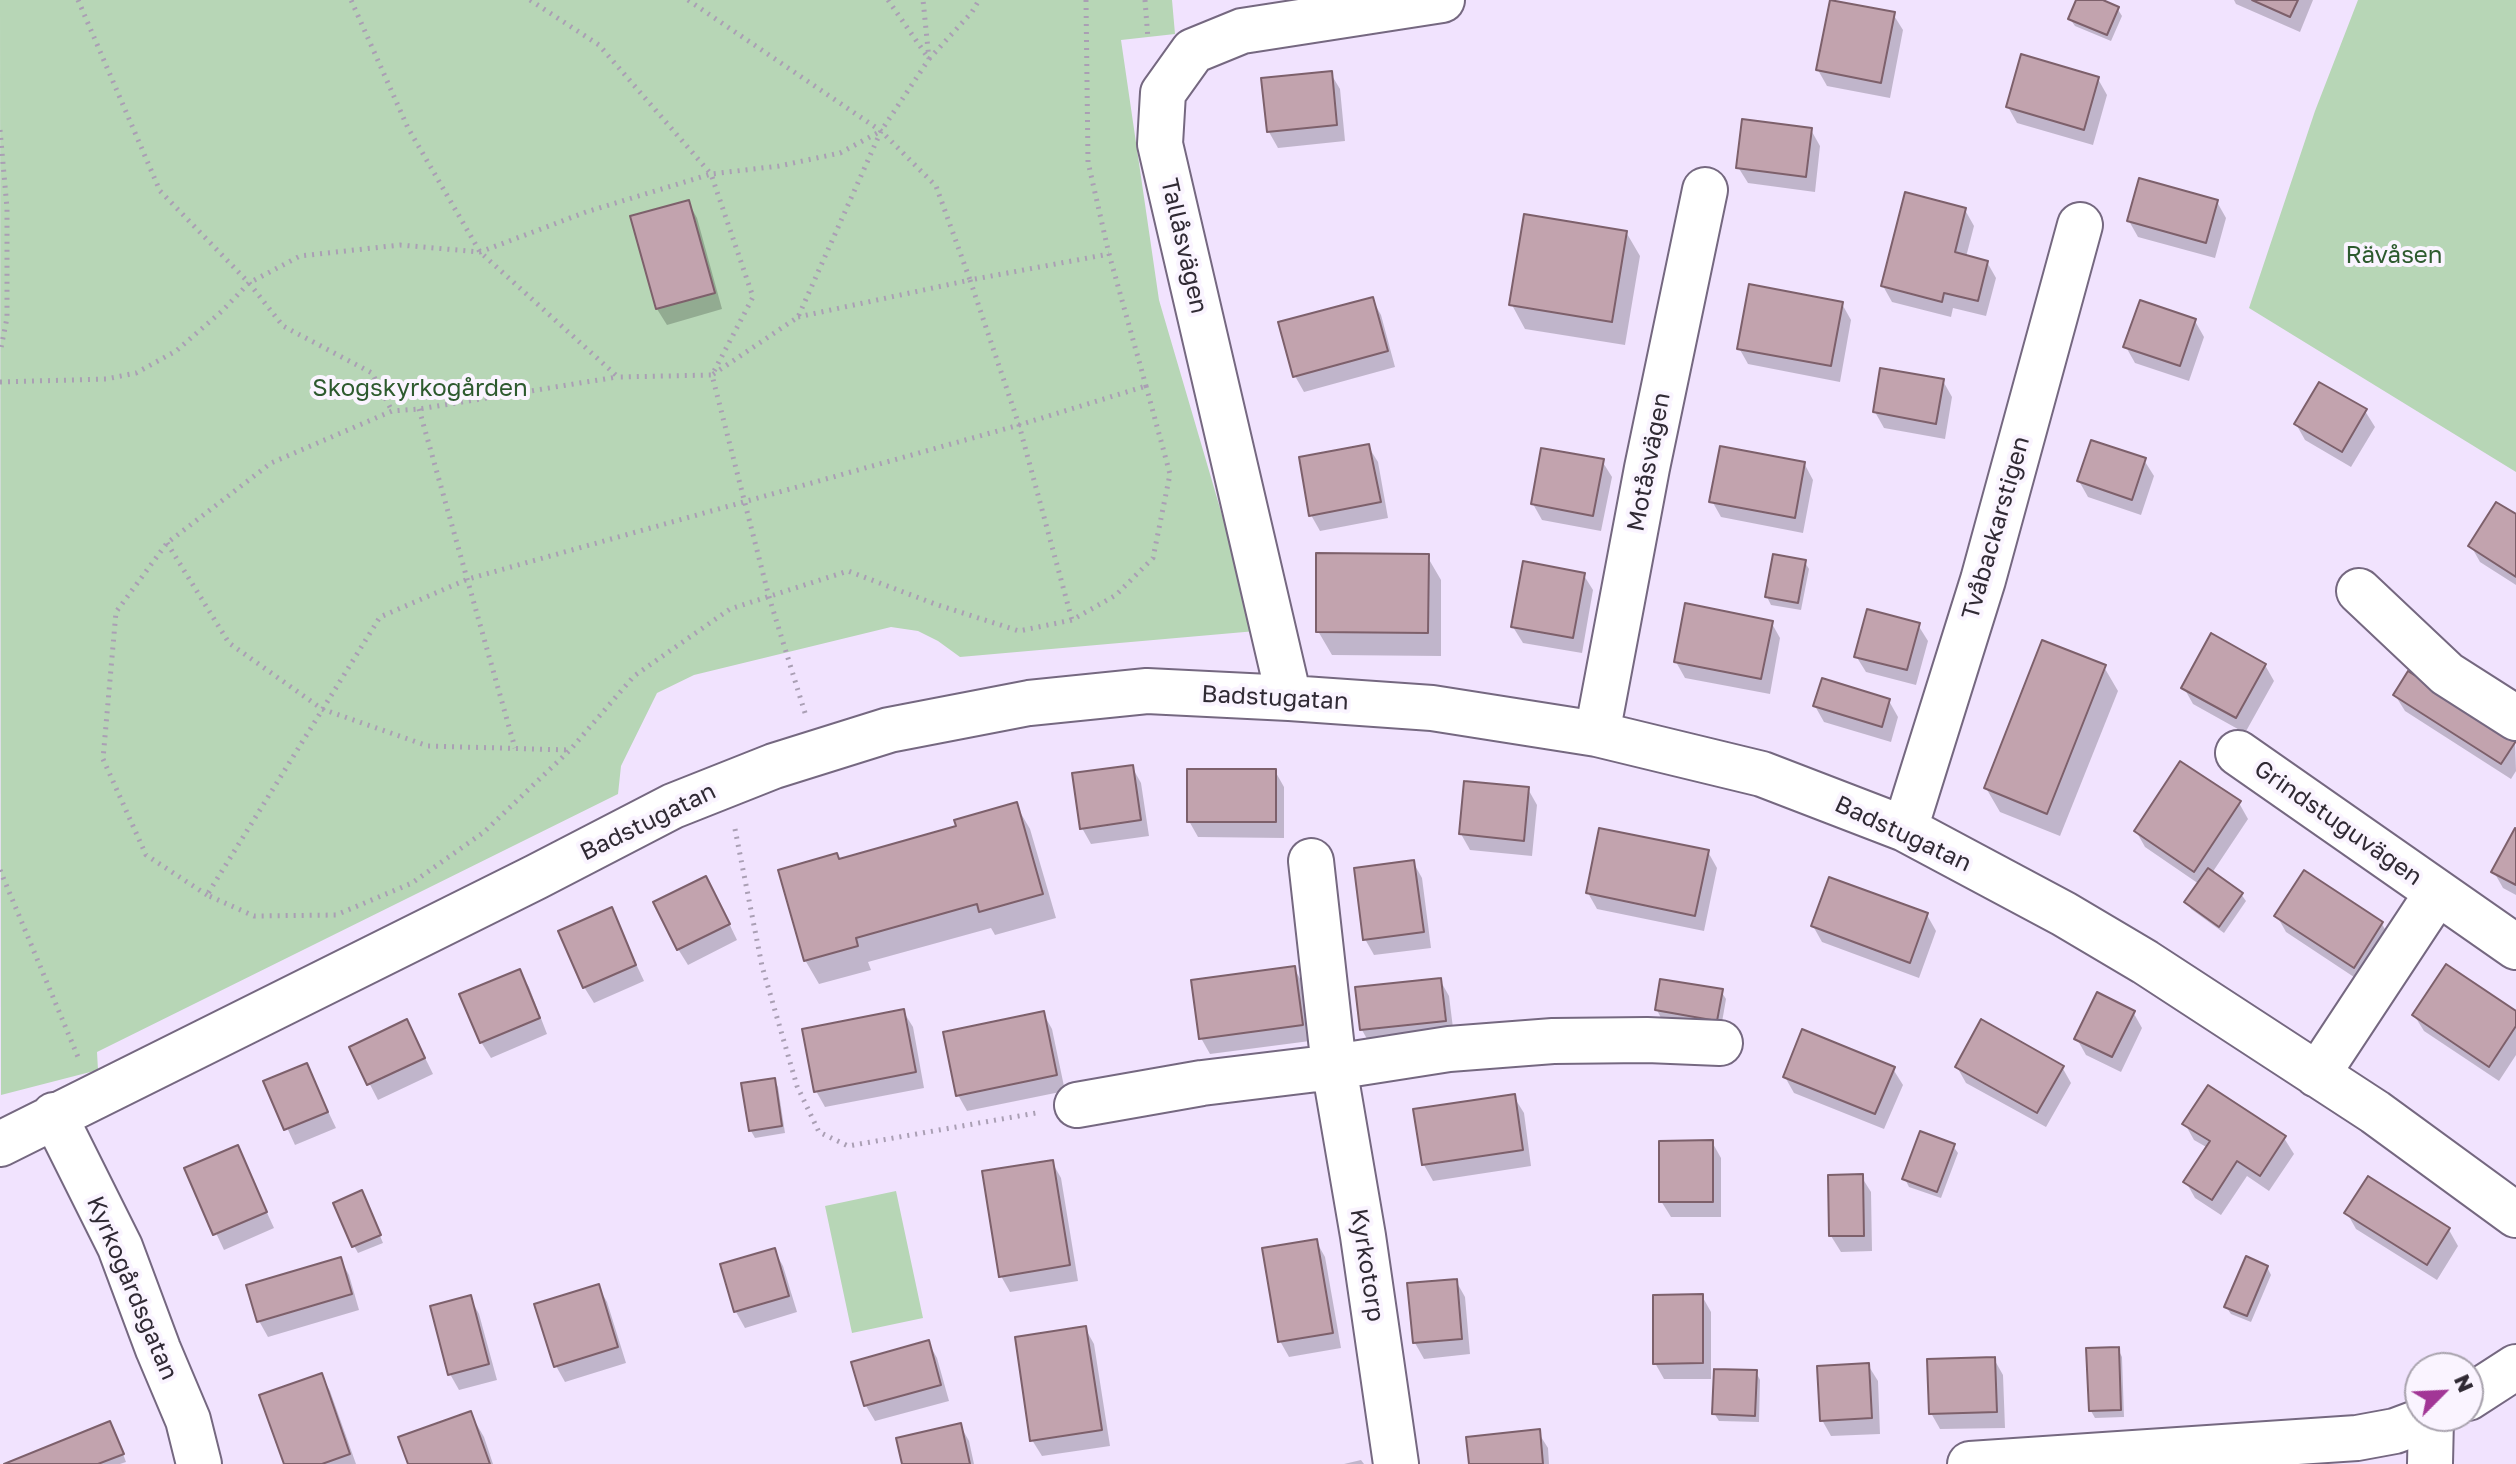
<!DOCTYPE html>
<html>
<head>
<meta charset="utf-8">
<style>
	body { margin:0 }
	#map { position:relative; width:2516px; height:1464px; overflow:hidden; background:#f1e3fe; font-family:"Golos Text",sans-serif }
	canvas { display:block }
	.north { position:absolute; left:2404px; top:1352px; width:80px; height:80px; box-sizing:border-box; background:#faf4ff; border:2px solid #a9a3ae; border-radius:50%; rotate:66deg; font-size:22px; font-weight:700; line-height:32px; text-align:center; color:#302a34 }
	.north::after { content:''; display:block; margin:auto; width:28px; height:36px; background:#a23696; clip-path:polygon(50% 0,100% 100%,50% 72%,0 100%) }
</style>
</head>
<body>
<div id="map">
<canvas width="2516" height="1464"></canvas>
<div class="north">N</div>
</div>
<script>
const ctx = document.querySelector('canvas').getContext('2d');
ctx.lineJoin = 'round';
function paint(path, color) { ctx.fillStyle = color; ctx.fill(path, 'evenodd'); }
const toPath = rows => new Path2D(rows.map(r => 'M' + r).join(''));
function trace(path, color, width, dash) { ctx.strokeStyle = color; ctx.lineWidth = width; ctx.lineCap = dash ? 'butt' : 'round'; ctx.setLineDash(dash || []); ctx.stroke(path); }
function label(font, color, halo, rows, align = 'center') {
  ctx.font = font + ' "Golos Text",sans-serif'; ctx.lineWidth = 8; ctx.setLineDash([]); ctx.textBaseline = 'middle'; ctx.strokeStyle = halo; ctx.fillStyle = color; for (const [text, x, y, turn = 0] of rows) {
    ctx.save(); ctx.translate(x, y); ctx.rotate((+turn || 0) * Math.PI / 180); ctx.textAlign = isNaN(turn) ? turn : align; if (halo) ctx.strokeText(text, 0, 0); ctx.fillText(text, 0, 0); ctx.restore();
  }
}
paint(toPath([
	[0,0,1172,0,1175,34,1121,40,1159,300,1256,631,960,657,938,641,918,631,891,627,694,675,657,693,621,766,618,794,97,1052,98,1070,1,1095],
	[2358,0,2516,0,2516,472,2249,308,2315,111],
	[896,1191,923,1318,852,1333,825,1206]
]), '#b7d6b6');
paint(toPath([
	[2078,0,2098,0,2117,8,2122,16,2111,41,2075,26,2070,19],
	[2234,0,2313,0,2300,32,2236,4],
	[1893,14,1903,30,1890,98,1827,86,1818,70],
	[1331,74,1340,89,1345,141,1278,148,1269,132],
	[2098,79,2107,95,2093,145,2017,123,2008,107],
	[1811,130,1820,146,1815,192,1748,183,1738,167],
	[688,202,697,218,722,309,667,325,657,309,632,218],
	[2217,202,2226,218,2215,258,2138,237,2129,221],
	[1965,210,1974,226,1966,257,1987,262,1996,278,1986,316,1953,308,1951,317,1892,302,1883,286],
	[1626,232,1640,256,1625,345,1525,329,1512,305],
	[1372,299,1381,315,1395,367,1304,392,1295,376],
	[1842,304,1851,320,1840,382,1748,364,1739,348],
	[2195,321,2204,337,2189,381,2135,363,2126,347],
	[1943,381,1952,397,1945,439,1884,428,1875,412],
	[2365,411,2375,427,2351,467,2305,440,2296,424],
	[1368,446,1378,462,1388,518,1320,531,1311,515],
	[2144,460,2154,476,2141,515,2088,497,2079,481],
	[1602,461,1612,477,1601,531,1542,520,1533,504],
	[1804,463,1813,480,1803,533,1721,517,1712,501],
	[2516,517,2516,585,2480,562,2471,546],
	[1427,556,1441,580,1441,656,1332,655,1318,631],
	[1804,561,1809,569,1801,610,1771,605,1767,597],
	[1583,574,1593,590,1582,653,1523,643,1513,627],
	[1771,622,1780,638,1770,694,1685,678,1676,662],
	[1918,625,1928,641,1916,685,1866,672,1856,656],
	[2265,665,2274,681,2245,733,2193,704,2184,688],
	[2104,667,2118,691,2060,836,2000,812,1986,788],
	[2395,695,2515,743,2516,771,2511,779,2405,711],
	[1889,701,1898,717,1891,742,1824,722,1815,706],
	[1132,767,1141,783,1149,836,1091,844,1082,828],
	[1275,771,1284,787,1284,838,1198,837,1189,821],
	[1528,789,1537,805,1532,856,1470,850,1461,834],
	[2239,803,2248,819,2212,873,2241,894,2246,901,2224,933,2191,909,2187,902,2199,884,2145,847,2136,831],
	[1016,805,1030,829,1056,918,995,935,991,928,868,962,871,970,819,984,805,960,840,861,959,827],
	[2516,831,2516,895,2503,888,2494,872],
	[1708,852,1717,868,1704,931,1597,909,1588,893],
	[1413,862,1422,878,1431,948,1374,955,1365,939],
	[2304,873,2382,924,2391,940,2363,983,2286,932,2277,916],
	[715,894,737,940,688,965,678,949],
	[611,910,644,981,594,1003,584,987],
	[1927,915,1936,931,1919,978,1822,942,1813,926],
	[1294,968,1303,984,1310,1041,1210,1054,1201,1038],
	[519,971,529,987,547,1034,491,1058,481,1042],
	[1440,980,1449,996,1454,1036,1371,1046,1362,1030],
	[1721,991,1726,999,1721,1028,1661,1018,1657,1010],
	[903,1011,913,1027,924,1088,825,1107,816,1091],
	[2133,1012,2142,1028,2121,1072,2086,1055,2077,1039],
	[1043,1013,1052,1029,1065,1091,967,1111,958,1095],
	[2516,1014,2516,1055,2499,1081,2424,1031,2414,1015],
	[407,1021,433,1074,378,1100,351,1048],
	[306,1065,336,1128,295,1145,266,1082],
	[1957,1067,2062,1067,2071,1083,2046,1127,1966,1083],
	[1893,1069,1903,1085,1884,1129,1794,1093,1785,1077],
	[774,1080,778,1087,785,1133,755,1138,751,1131,744,1085],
	[1514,1097,1524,1113,1531,1166,1433,1181,1424,1165],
	[2185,1124,2284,1138,2294,1154,2269,1191,2247,1176,2221,1215,2195,1198,2186,1182,2208,1148,2194,1140],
	[1712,1142,1721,1158,1721,1217,1671,1217,1661,1201],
	[1953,1146,1958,1153,1941,1198,1909,1187,1905,1179],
	[237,1147,274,1228,224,1250,186,1169],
	[1052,1162,1061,1178,1078,1281,1010,1292,1001,1276],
	[1861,1176,1871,1192,1872,1251,1841,1252,1831,1236],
	[365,1200,383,1243,358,1253,354,1246],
	[2347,1213,2449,1230,2458,1246,2437,1280,2356,1229],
	[1316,1241,1325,1257,1341,1348,1289,1357,1280,1341],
	[774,1250,783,1266,797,1312,745,1328,736,1312,723,1265],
	[340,1259,349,1275,359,1310,268,1337,259,1321],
	[2267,1267,2271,1275,2251,1322,2231,1314,2226,1307],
	[1456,1281,1465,1297,1470,1354,1424,1359,1415,1343],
	[598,1286,607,1302,626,1363,565,1382,556,1366],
	[1702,1296,1711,1312,1711,1379,1664,1379,1655,1363],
	[470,1298,479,1314,497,1380,459,1390,450,1374],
	[1085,1328,1094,1344,1110,1446,1042,1456,1032,1440],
	[928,1342,937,1358,949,1401,875,1421,866,1406,854,1363],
	[2118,1349,2122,1357,2124,1417,2095,1418,2091,1411],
	[1994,1359,2003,1375,2005,1428,1940,1429,1931,1413],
	[1868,1365,1878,1381,1880,1434,1831,1436,1822,1420],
	[1756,1372,1760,1380,1759,1422,1719,1421,1714,1413],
	[321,1375,330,1391,356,1464,286,1464],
	[470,1413,484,1437,493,1464,410,1464],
	[960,1425,969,1441,974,1464,905,1464],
	[114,1430,126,1462,120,1464,9,1464],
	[1538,1432,1548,1448,1549,1464,1471,1464],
	[1361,1460,1364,1464,1344,1464]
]), '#0003');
const building = toPath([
	[1830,0,1895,12,1881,83,1816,70,1830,0],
	[2076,0,2103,0,2119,7,2107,35,2068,19,2076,0],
	[2252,0,2298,0,2290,17,2252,0],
	[2021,54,2099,77,2084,130,2006,107,2021,54],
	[1332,71,1337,125,1267,132,1261,78,1332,71],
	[1742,119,1812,128,1806,177,1736,168,1742,119],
	[2139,178,2218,200,2206,243,2127,221,2139,178],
	[1905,192,1966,208,1955,252,1988,261,1978,301,1944,293,1942,302,1881,286,1905,192],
	[689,200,715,293,656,309,630,216,689,200],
	[1524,214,1627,231,1612,322,1509,305,1524,214],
	[1749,284,1843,302,1831,366,1737,349,1749,284],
	[1373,297,1388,351,1293,377,1278,322,1373,297],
	[2140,300,2196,319,2180,366,2123,347,2140,300],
	[1880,368,1944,379,1936,424,1873,412,1880,368],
	[2319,382,2367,409,2342,452,2294,424,2319,382],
	[2091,440,2146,458,2132,500,2077,481,2091,440],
	[1369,444,1381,502,1309,516,1299,457,1369,444],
	[1720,446,1805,462,1795,518,1709,502,1720,446],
	[1541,448,1604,459,1593,516,1531,504,1541,448],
	[2496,502,2516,514,2516,577,2468,546,2496,502],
	[1316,553,1429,554,1428,633,1316,632,1316,553],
	[1773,554,1806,560,1798,603,1765,597,1773,554],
	[1523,561,1585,573,1573,638,1511,627,1523,561],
	[1685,603,1773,621,1761,679,1674,662,1685,603],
	[1867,609,1920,623,1907,670,1854,657,1867,609],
	[2211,633,2266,664,2236,718,2181,688,2211,633],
	[2042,640,2106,665,2047,814,1984,788,2042,640],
	[2408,671,2516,741,2501,764,2393,695,2408,671],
	[1822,678,1890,699,1882,727,1813,706,1822,678],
	[2180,761,2241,801,2194,872,2134,831,2180,761],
	[1133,765,1141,820,1080,829,1072,773,1133,765],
	[1187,769,1276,769,1276,822,1187,822,1187,769],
	[1464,781,1529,787,1524,841,1459,834,1464,781],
	[1017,802,1043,894,979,912,977,904,856,938,858,946,804,961,778,870,837,853,839,859,956,826,954,820,1017,802],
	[1599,828,1709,850,1695,916,1586,893,1599,828],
	[2515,828,2516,829,2516,885,2491,872,2515,828],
	[1414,860,1424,932,1363,940,1354,868,1414,860],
	[2208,868,2243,893,2219,927,2184,902,2208,868],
	[2304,870,2383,922,2354,968,2274,916,2304,870],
	[706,876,730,924,677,950,653,902,706,876],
	[1829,877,1928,913,1910,963,1811,926,1829,877],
	[612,907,636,965,583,988,558,931,612,907],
	[2446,964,2516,1011,2516,1026,2489,1067,2412,1015,2446,964],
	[1295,966,1303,1025,1199,1039,1191,980,1295,966],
	[520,969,540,1018,480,1043,459,994,520,969],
	[1441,978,1446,1021,1360,1030,1355,987,1441,978],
	[1660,979,1723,989,1717,1021,1655,1010,1660,979],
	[2097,992,2135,1011,2112,1057,2074,1039,2097,992],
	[904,1009,916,1072,814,1092,802,1029,904,1009],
	[1044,1011,1057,1075,956,1096,943,1032,1044,1011],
	[407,1019,425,1058,367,1085,349,1047,407,1019],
	[1981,1019,2064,1066,2037,1113,1955,1067,1981,1019],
	[1802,1029,1895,1067,1875,1114,1783,1077,1802,1029],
	[307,1063,328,1112,284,1130,263,1081,307,1063],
	[775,1078,782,1126,749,1131,741,1083,775,1078],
	[2208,1085,2286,1136,2260,1176,2237,1161,2212,1200,2183,1182,2210,1141,2182,1124,2208,1085],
	[1515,1094,1523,1150,1422,1165,1413,1109,1515,1094],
	[1920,1131,1955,1144,1937,1192,1902,1179,1920,1131],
	[1713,1140,1713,1202,1659,1202,1659,1141,1713,1140],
	[238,1145,267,1212,213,1235,184,1168,238,1145],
	[1053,1160,1070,1265,999,1277,982,1171,1053,1160],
	[1863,1174,1864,1236,1829,1236,1828,1175,1863,1174],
	[2368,1176,2450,1228,2427,1265,2344,1213,2368,1176],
	[362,1190,381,1235,352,1247,333,1203,362,1190],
	[1317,1239,1333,1333,1278,1342,1262,1248,1317,1239],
	[775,1248,789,1296,734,1312,720,1264,775,1248],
	[2246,1256,2268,1266,2247,1316,2224,1307,2246,1256],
	[341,1257,352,1294,257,1322,246,1285,341,1257],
	[1457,1279,1462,1339,1413,1343,1407,1283,1457,1279],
	[599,1284,618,1347,554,1367,534,1304,599,1284],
	[1703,1294,1703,1363,1653,1364,1653,1295,1703,1294],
	[471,1295,489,1364,448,1375,430,1306,471,1295],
	[1086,1326,1102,1430,1030,1441,1015,1337,1086,1326],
	[929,1340,941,1385,864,1406,851,1362,929,1340],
	[2119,1347,2121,1410,2089,1411,2086,1348,2119,1347],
	[1995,1357,1997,1412,1929,1414,1927,1359,1995,1357],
	[1869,1363,1872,1418,1820,1421,1817,1366,1869,1363],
	[1714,1369,1757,1370,1755,1416,1712,1414,1714,1369],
	[322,1373,350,1454,322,1464,284,1464,259,1395,322,1373],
	[471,1411,490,1464,408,1464,398,1437,471,1411],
	[110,1421,124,1454,98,1464,4,1464,110,1421],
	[961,1423,970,1464,902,1464,896,1438,961,1423],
	[1540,1429,1543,1464,1469,1464,1466,1437,1540,1429]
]);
paint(building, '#c2a3ae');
trace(building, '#7d606b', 2);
const street = toPath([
	[2359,591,2447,674,2516,718],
	[1289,698,1160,144,1163,93,1193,51,1242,31,1442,0],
	[1597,734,1647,468,1705,190],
	[2238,753,2516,947],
	[1905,829,1983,580,2080,225],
	[1311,861,1334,1067,1363,1236,1396,1464],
	[2317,1075,2437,893],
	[1077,1105,1202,1083,1334,1067,1449,1049,1553,1041,1647,1040,1720,1043],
	[54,1115,120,1247,158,1349,188,1420,199,1464],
	[0,1144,536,877,673,806,774,766,889,730,1029,703,1147,691,1289,698,1432,708,1597,734,1762,774,1905,829,2064,914,2145,962,2375,1112,2516,1215],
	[2430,1464,2431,1418]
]);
const secondary = toPath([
	[2468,1398,2516,1367],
	[1970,1464,2357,1438,2395,1431,2435,1416]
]);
trace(street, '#756880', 48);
trace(secondary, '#756880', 48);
trace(toPath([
	[78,0,160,191,249,283,283,326,372,373,392,411],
	[530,0,599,45,711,174,779,166,840,153,881,131],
	[688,0,881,131,936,186,970,280,1109,254],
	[888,0,929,59,972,12,979,0],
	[1086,0,1088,162,1109,254,1146,386],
	[1145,0,1148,39],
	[0,130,7,208,7,318,0,353],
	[798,317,970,280,1019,425,1072,620],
	[0,382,106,379,136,373,176,351,222,311,249,283,300,256,400,245,480,252,586,212,711,174,753,297,712,375,618,377,480,252,408,128,351,0],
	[1146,386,1170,474,1153,558,1116,595,1072,620,1019,631,935,604,848,571,730,609,634,676,570,750,484,832,412,883,336,915,254,916,207,895,380,617,468,579,1019,425,1146,386],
	[419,409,515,748],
	[167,543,229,643,322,709,428,746,570,750],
	[805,713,769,597,712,375,798,317,881,131,929,59,923,0],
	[735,829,762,966,797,1086,819,1132,848,1146,1036,1113],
	[0,870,78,1057],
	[207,895,146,855,103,759,116,612,167,543,271,463,392,411,419,409,617,377]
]), '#aa9fb4', 5, [2, 6]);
trace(street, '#fff', 44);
trace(secondary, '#fff', 44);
label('24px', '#302a34', '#faf4ff', [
	["Tallåsvägen",1184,246,77],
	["Motåsvägen",1649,462,-79],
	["Tvåbackarstigen",1996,528,-74],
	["Badstugatan",1275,698,3],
	["Badstugatan",648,822,-26],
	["Grindstuguvägen",2338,823,35],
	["Badstugatan",1903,834,25],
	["Kyrkotorp",1367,1265,81],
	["Kyrkogårdsgatan",132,1288,67]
]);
label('24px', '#2d5a2e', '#faf4ff', [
	["Rävåsen",2394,255],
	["Skogskyrkogården",420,388]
]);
</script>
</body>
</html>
